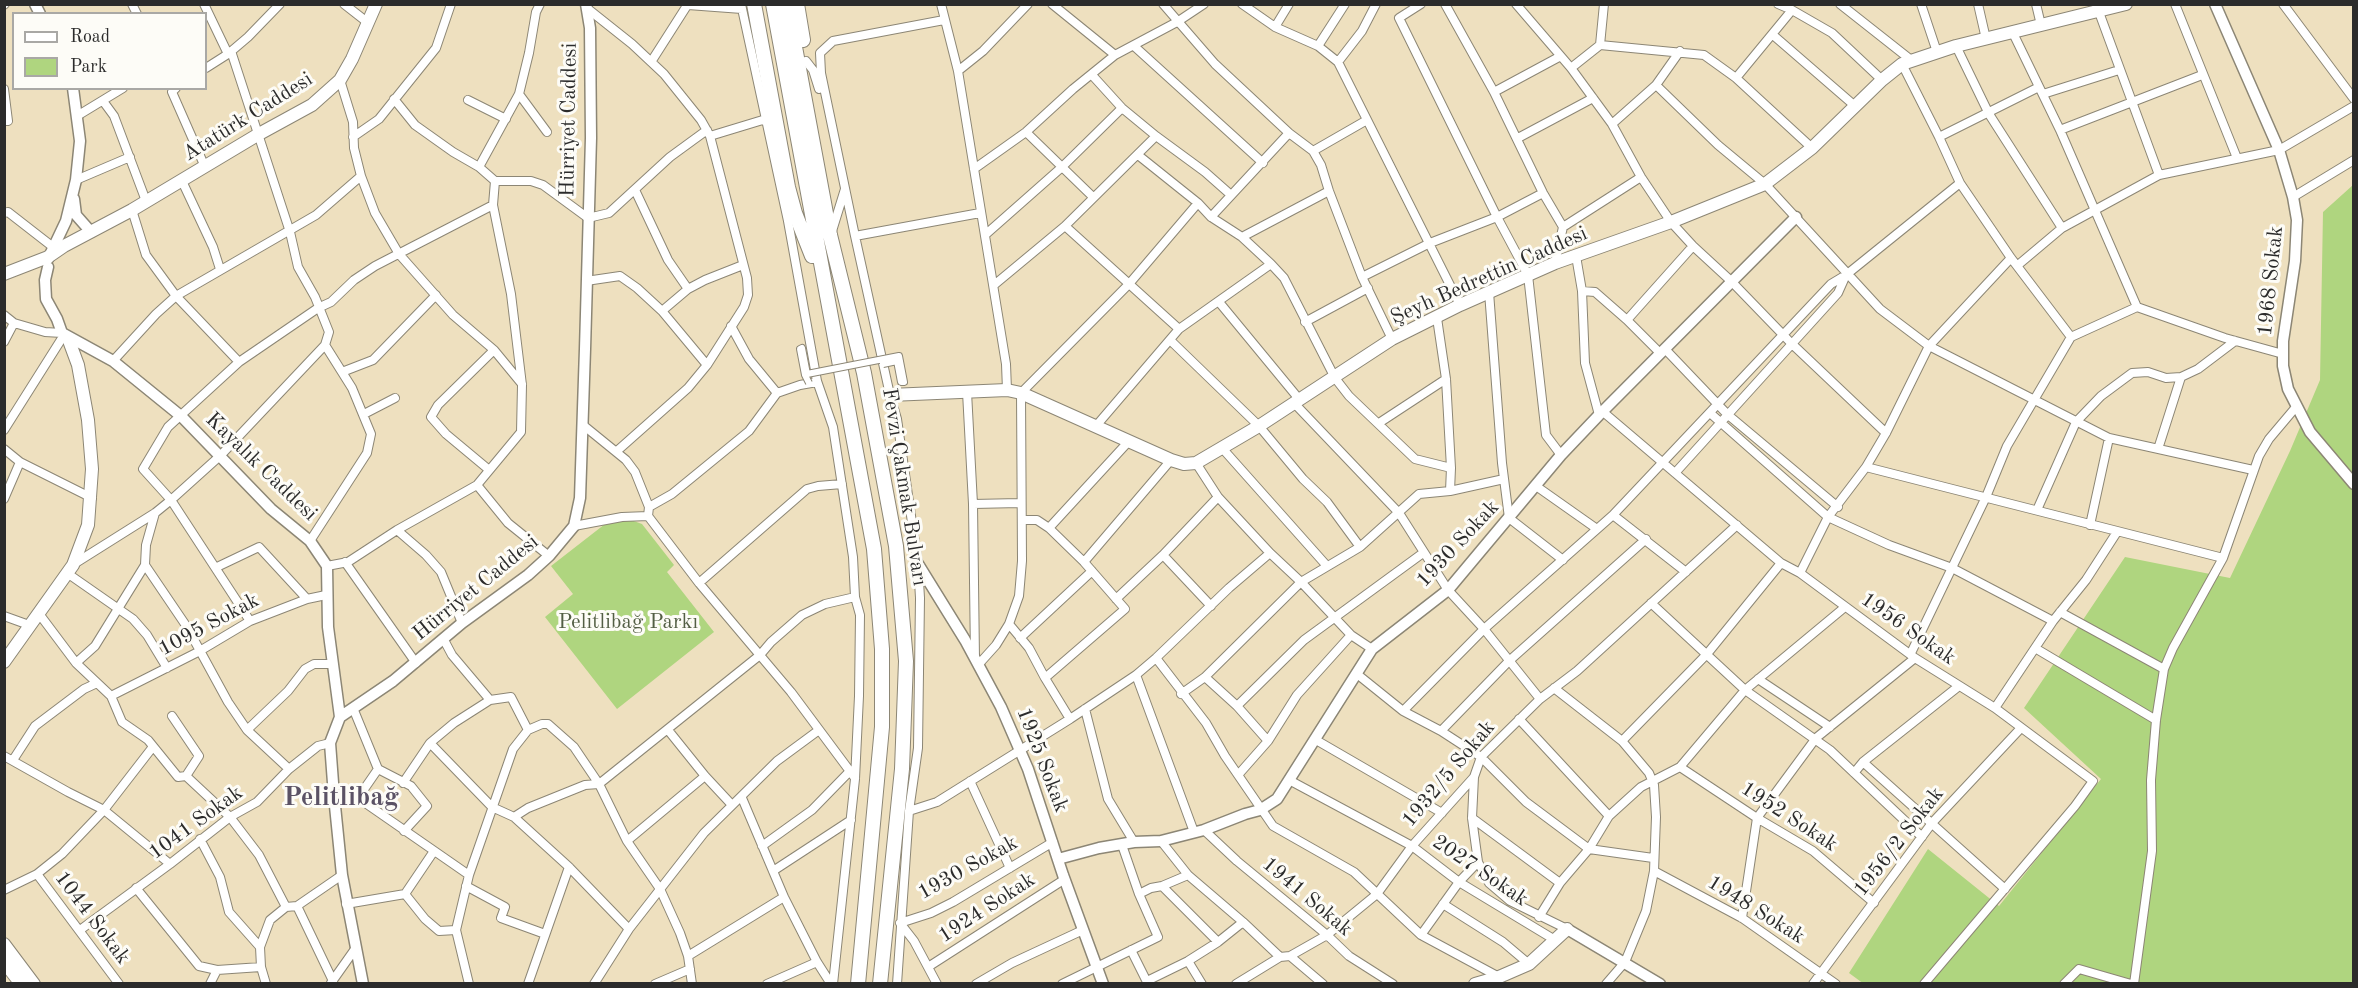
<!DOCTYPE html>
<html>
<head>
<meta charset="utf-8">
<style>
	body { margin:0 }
	#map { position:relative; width:2358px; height:988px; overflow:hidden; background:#eee0bf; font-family:"Old Standard TT",serif }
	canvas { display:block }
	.frame { position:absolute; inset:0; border:6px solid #2b2b2b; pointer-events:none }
	.legend { position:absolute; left:12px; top:12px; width:195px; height:78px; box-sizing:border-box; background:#fdfcf7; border:2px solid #a9a8a5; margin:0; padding:8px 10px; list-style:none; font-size:18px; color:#2b2b2b }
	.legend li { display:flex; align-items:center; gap:12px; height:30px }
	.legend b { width:30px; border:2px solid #a9a8a5 }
</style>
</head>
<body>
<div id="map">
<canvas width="2358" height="988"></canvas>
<div class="frame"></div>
<ul class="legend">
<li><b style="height:8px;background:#fff"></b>Road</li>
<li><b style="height:16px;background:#afd57f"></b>Park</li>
</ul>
</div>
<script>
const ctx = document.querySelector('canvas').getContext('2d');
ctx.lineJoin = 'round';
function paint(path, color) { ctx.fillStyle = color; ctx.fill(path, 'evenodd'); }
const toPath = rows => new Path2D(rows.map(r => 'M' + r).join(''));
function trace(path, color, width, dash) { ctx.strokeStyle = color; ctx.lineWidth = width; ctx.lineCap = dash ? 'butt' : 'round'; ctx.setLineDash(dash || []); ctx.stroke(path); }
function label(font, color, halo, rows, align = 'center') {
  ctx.font = font + ' "Old Standard TT",serif'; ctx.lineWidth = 6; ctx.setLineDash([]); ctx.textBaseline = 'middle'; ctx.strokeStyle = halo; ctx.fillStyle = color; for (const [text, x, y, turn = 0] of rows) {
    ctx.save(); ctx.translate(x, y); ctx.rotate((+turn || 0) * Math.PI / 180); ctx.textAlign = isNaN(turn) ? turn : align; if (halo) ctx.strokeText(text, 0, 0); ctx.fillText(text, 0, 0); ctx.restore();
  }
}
paint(toPath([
	[2353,185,2353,983,1864,984,1849,973,1928,849,1999,906,2101,779,2024,708,2125,557,2230,578,2290,451,2320,380,2323,212],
	[631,520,642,524,674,565,667,572,714,632,617,709,545,617,573,594,551,566,605,524]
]), '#afd57f');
const minor = toPath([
	[132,4,137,14],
	[204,4,228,54],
	[344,4,367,22],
	[741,4,788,221,817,381,833,427,853,557,855,597,860,615,859,696,855,779,833,984],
	[941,4,958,71,1006,364,1007,390],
	[1052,4,1115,55],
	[1163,4,1215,64,1289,133,1313,151,1321,165,1329,191,1362,277,1392,339],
	[1242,4,1275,27,1318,46,1338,62,1460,305],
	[1421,4,1399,18,1497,217,1528,275,1546,435,1561,455],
	[1445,4,1494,92,1543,193,1563,227,1555,263],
	[1516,4,1571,68,1612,124,1641,177,1671,222,1693,246,1731,281,1791,343,1886,433],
	[1778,4,1792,10,1832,33,1882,80],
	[1840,4,1911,60],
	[1921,4,1937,52],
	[1978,4,1986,39],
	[2036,4,2041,25],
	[2096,4,2159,175],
	[2175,4,2237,158],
	[2283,4,2354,99],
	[4,5,5,4],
	[688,5,742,9],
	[588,9,632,44,664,74,701,120,710,136,747,278,748,295,744,307,707,365,688,388,617,451],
	[1275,27,1289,4],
	[2012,31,2060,130,2137,307,2225,338,2283,354],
	[1773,35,1855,106],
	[1600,45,1604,4],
	[1134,46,1263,163],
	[1318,46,1345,4],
	[1956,46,1989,114,2062,228],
	[806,61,813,70,819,89],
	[651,62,688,4],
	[1338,62,1362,31,1376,4],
	[1902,64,1939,137,1960,183,2011,258,2071,337],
	[206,68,228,54,248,37,280,4],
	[1571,68,1600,45,1704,55,1736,78,1812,148],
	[958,71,983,51,1028,4],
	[1736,78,1792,10],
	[340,80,353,122,354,148,361,176,375,213,399,254,453,315,494,350,522,384],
	[1656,85,1718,145,1765,184,1880,309,1929,346,2109,438,2253,470],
	[176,88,172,92,205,167],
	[4,89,8,121,4,121],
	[1494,92,1559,57],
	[519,94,547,132],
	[2043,94,2119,70],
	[468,100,506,119],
	[103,101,114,116,146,201],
	[77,116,123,88],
	[1612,124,1656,85,1680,51],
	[2060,130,2202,75],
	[1026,132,1093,197],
	[710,136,766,119],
	[1156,136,1205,172,1231,195],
	[353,137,379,119,436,48,451,4],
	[1939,137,2039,87],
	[1518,138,1593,98],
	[1313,151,1367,120],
	[1138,155,1198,203,1211,217,1242,237,1271,264,1284,278,1335,378,1349,396,1415,459,1451,468],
	[479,167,519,94,529,53,536,12,540,4],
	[974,169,1026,132,1073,89,1115,55,1177,22,1204,4],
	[76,180,130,157],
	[182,181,213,247,220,269],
	[495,181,531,181,543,185,588,218,609,213,670,157,707,130],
	[635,190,668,260,688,289],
	[2293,197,2354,160],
	[132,210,146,255,176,296,239,362],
	[4,213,8,212,53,247],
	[1211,217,1289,133],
	[1065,226,1179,329],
	[1563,227,1641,177],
	[832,231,845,189],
	[985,235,1062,167,1122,108],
	[855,236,980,213],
	[1242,237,1329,191],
	[1576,256,1582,291,1585,363,1599,415],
	[2018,265,2062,228,2159,175,2279,150,2354,106],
	[1362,277,1430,243,1497,217,1543,193],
	[586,281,620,276,637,288,662,311,707,365],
	[994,285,1065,226,1156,136,1122,108,1092,75],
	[1582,291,1595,292,1627,320,1660,353],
	[1489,292,1502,463,1509,518,1563,560],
	[1219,302,1299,399],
	[662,311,688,289,705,280,743,265],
	[4,315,14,323,45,332,62,333],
	[1437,318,1446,379,1451,468,1450,491],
	[1627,320,1693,246],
	[1305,322,1368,288],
	[731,326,749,359,777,393],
	[1170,340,1259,426,1303,479,1327,502,1360,547],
	[4,342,14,323],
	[1665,349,1727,414,1838,507],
	[113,361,156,314,176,296,316,215,361,176],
	[342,372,373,360,436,295],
	[967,392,973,504,975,659],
	[1294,403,1399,513,1448,590,1484,629,1540,699],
	[1602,411,1781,563,1800,573,1915,658,1995,708,2093,781,2075,806,1924,984],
	[1710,413,1828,517,1889,545,1952,568,2053,621],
	[364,414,395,398],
	[1379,423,1446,379],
	[583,425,626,460,635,472,649,507],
	[1096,426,1179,329,1271,264],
	[4,430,64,335],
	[1222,448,1327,566],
	[4,449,20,462,92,498],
	[2158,449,2181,377],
	[1196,463,1218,497,1270,553,1301,582,1351,635,1372,649],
	[1866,467,2223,558,2259,456,2269,439,2296,407],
	[488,469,446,434,431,417,438,405,494,350],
	[1675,473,1838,293,1846,275],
	[477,485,508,523,549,556],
	[1536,486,1597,529],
	[4,499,20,462],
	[973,504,1020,503],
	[2037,510,2076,422,2101,396,2132,373,2148,372,2166,378,2181,377,2198,369,2235,341],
	[1613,515,1686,572],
	[648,516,699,583,791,692,855,778],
	[1022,520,1037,520,1049,528,1084,562,1125,609,1045,678],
	[2090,525,2109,438],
	[574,526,622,517,648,516,649,507,672,494,749,431,777,393,800,385,817,382],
	[1049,528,1129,441],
	[397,530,426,555,441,572,462,623],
	[310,541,367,453,371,434,352,388,325,345],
	[1163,555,1211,606],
	[345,562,416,663],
	[1084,562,1171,460],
	[74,564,155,513,171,500,221,455,325,345,329,332,315,297,298,267,290,232,231,51],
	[145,565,187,627,228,702,247,730,289,769],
	[327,566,348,562,397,530,477,485,521,432,522,385,511,294,493,205,495,181,479,167,453,152,415,125,394,99],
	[217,567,259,547,307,599],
	[67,573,133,619,147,635,167,668],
	[1800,573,1828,517,1866,467,1886,433,1929,346,2011,258],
	[699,583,807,489,818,486,842,484],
	[1116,599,1163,555,1218,497],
	[1651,603,1745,690,1830,750,1922,837],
	[2060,612,2164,669],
	[40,615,76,663,111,696,122,722,148,740,178,777,186,776,230,817,259,855,286,907],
	[4,616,29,625],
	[250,621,171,500,143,469,168,427,239,362,318,308,331,302,354,280,375,266,493,205],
	[1009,624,1029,648,1045,678,1070,719],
	[1020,638,1092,571],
	[444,640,452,655,490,700],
	[2035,648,2156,720],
	[1911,653,1986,497,2007,446,2071,337,2137,307],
	[1156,658,1206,723,1225,756,1273,826,1354,872,1421,935,1499,977],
	[76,663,95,646,145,565,146,545,155,513],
	[978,665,996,645,1009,624,1019,596,1022,561,1021,393,1129,284,1198,203],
	[1357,674,1403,711,1441,731,1481,757,1526,802,1589,849,1653,858],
	[1136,675,1194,832],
	[1205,677,1237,706,1268,741],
	[1758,679,1830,727],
	[1554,688,1622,741,1649,773,1654,785,1656,817,1654,871,1646,911,1625,962,1606,984],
	[1181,694,1205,677,1301,582,1360,547,1419,494,1450,491,1504,479],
	[111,696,198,652,250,621,307,599,326,595],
	[1237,706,1304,640,1423,553],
	[353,708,378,769],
	[1995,708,2053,621,2086,580,2117,532],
	[1085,709,1108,799,1134,842],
	[1403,711,1484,629,1613,515,1831,284,1846,275,1960,183],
	[172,716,199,756,186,776],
	[1519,719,1609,816],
	[247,730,288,691,305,669,314,664,333,664],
	[668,730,705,776,732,805],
	[1441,731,1509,661,1646,539],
	[1316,740,1442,813],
	[1622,741,1707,654,1781,563],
	[430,743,492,807,514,817,569,867,629,929],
	[4,756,68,792,104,810,170,864],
	[13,760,35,726,84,689,97,683],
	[1863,762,2005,889],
	[1680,767,1757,818,1813,851,1874,903],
	[1854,773,1863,762,1959,686],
	[1238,775,1268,741,1297,695,1351,635],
	[1474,777,1472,818,1478,862,1489,883,1510,901,1567,929],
	[1289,780,1412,846,1459,882,1555,940],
	[970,781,1010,868],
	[403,783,430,743,454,723,490,700,511,697,528,730],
	[334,796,358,798,469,875],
	[358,798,378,769,411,786,427,806,404,831],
	[742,798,784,897,817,962,831,984],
	[909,811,937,802,1070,719,1136,675,1156,658,1229,588,1270,553],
	[514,817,528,808,585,785,599,784,760,655,771,642,802,615,825,604,855,597],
	[1472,818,1560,883],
	[1204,830,1237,861,1327,935,1349,956,1393,984],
	[200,839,220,877,229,912,260,947],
	[627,841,705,776],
	[1161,841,1188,875,1243,922,1280,957],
	[762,846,812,810,850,771],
	[434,851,405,894,425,919,439,931,456,930],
	[773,871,851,820],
	[1654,871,1742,918,1836,984],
	[37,874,119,984],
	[466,886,505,907,501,918,545,934],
	[1162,886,1188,875],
	[136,888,199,966,217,970,261,967],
	[4,890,37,874,62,854,104,810,152,748],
	[1139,894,1151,888,1162,886,1218,942],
	[346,904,405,894],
	[1443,904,1503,942,1529,964],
	[297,906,333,981],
	[1539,917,1560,883,1589,849,1609,816,1641,787,1680,767,1745,690,1845,607],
	[1742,918,1757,818,1816,738,1915,658],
	[80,930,170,864,230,817,257,802,289,769,318,746,330,743],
	[1421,935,1459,882,1478,862],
	[1131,950,1148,984],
	[688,956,784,897],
	[1290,956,1323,984],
	[1188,961,1202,984],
	[928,967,1065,879],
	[1147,981,1188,961,1218,942,1243,922],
	[331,983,355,949],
	[210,984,217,970],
	[266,984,261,967,260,947,270,920,286,907,297,906,342,875],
	[469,984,456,930,469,875,513,749,528,730,542,724,548,724,574,747,599,784,627,841,660,889,680,933,688,956,692,984],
	[528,984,569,867],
	[594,984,629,929,704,833,777,761,819,730],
	[655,984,690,969],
	[767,984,817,962],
	[897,984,909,811,918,748,920,598,918,564,897,419,890,395,855,236,821,73,820,53,833,41,944,20],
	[937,984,914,941,900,923,931,913,953,902,1053,842],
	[976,984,1012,963,1083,930],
	[1062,984,1158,937,1139,894,1122,845],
	[1236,984,1280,957,1290,956,1327,935,1377,894,1412,846,1474,777,1481,757,1540,699,1577,671,1737,525],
	[1813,984,1932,823,2020,729],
	[2064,984,2079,969,2131,984],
	[2134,984,2152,851,2151,780,2156,720,2164,669,2173,648,2223,558]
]);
const tertiary = toPath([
	[35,4,40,14],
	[2215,4,2279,150,2293,197,2297,220,2295,261,2283,341,2283,366,2288,389,2310,432,2354,484],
	[74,199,76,215,91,232],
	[48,259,66,221,76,180,80,141,73,88],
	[48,267,45,280,46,299,57,319,62,333,113,361,182,417,271,509,310,541,327,566,328,627,340,717],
	[918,564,965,640,1001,707,1028,769,1063,875,1103,984],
	[1058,859,1099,848,1134,842,1161,841,1204,830,1245,814,1260,810,1277,799,1372,649,1448,590,1561,455,1599,415,1796,217],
	[1567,929,1660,984],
	[363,984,342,875,334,796,330,743,340,717,393,681,462,623,528,575,549,556,574,526,580,498,585,349,591,138,590,28,586,4]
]);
const secondary = toPath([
	[4,274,48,257,64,246,132,210,259,134,312,105,340,80,352,59,376,4],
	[890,395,1007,390,1021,393,1171,460,1184,464,1196,463,1259,426,1392,339,1460,305,1555,263,1671,222,1765,184,1812,148,1882,80,1902,64,1956,46,2126,4],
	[4,662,73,565,88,525,92,469,88,420,78,365,68,338],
	[4,944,34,984],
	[4,962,21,984],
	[1475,984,1499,977,1529,964,1567,929]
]);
const primary = toPath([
	[754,4,788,187,795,213,812,256],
	[773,4,874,549,882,649,882,727,858,984],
	[787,4,830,235,864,373,896,546,906,661,902,769,880,984],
	[797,4,803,40]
]);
trace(minor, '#8c8675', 10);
trace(tertiary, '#8c8675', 13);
trace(secondary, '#8c8675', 14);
trace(primary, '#8c8675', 16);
trace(minor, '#fff', 8);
trace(tertiary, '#fff', 10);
trace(secondary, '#fff', 12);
trace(primary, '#fff', 14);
const pedestrianBridge = toPath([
	[809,383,805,375,800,349,802,348,807,374,899,356,904,382,901,382,897,361,883,364]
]);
trace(pedestrianBridge, '#8c8675', 8, []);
trace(pedestrianBridge, '#fff', 6);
label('21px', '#2b2b2b', '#fdfcf7', [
	["Atatürk Caddesi",248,117,-32],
	["Hürriyet Caddesi",569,120,-89],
	["Şeyh Bedrettin Caddesi",1489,276,-24],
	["1968 Sokak",2271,281,-84],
	["Kayalık Caddesi",261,467,44],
	["Fevzi Çakmak Bulvarı",904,487,81],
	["1930 Sokak",1458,544,-47],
	["Hürriyet Caddesi",476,588,-39],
	["1095 Sokak",209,625,-28],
	["1956 Sokak",1908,629,35],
	["1925 Sokak",1042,760,69],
	["1932/5 Sokak",1449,774,-50],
	["1952 Sokak",1789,817,33],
	["1041 Sokak",196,823,-36],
	["1956/2 Sokak",1899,842,-52],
	["1930 Sokak",968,868,-29],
	["2027 Sokak",1480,871,34],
	["1941 Sokak",1307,897,40],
	["1924 Sokak",987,908,-33],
	["1948 Sokak",1756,910,32],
	["1044 Sokak",92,918,53]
]);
label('21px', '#535e44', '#fdfcf7', [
	["Pelitlibağ Parkı",628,622]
]);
label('bold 27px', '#5b5265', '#fdfcf7', [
	["Pelitlibağ",341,798]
]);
</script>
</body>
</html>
